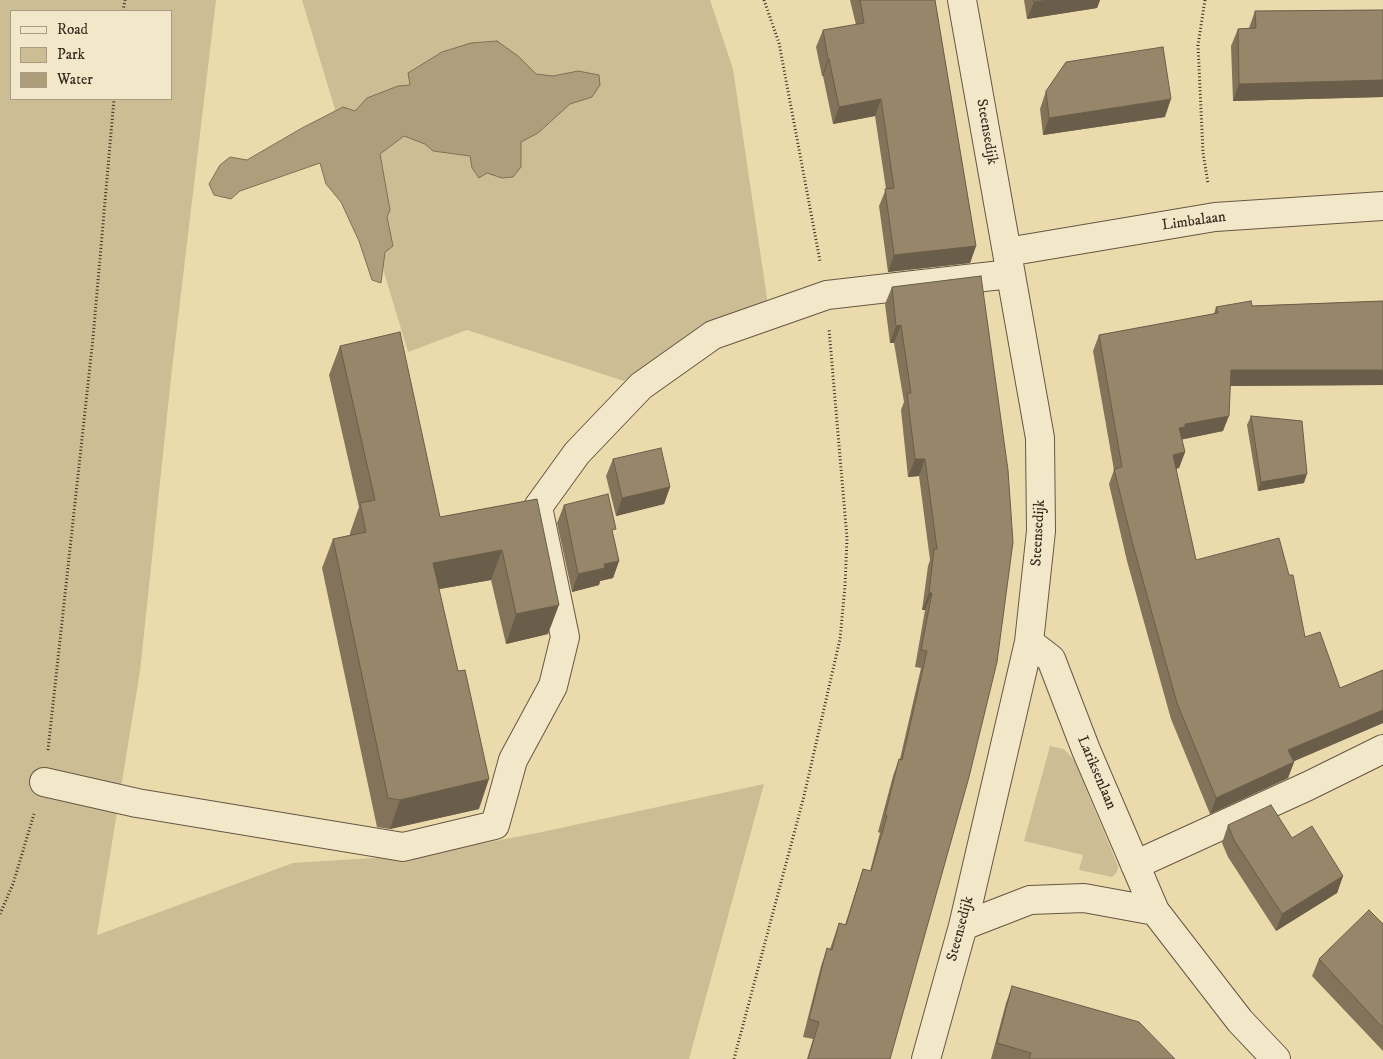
<!DOCTYPE html>
<html>
<head>
<meta charset="utf-8">
<style>
	body { margin:0 }
	#map { position:relative; width:1383px; height:1059px; overflow:hidden; background:#ebdbac; font-family:"IM FELL DW Pica",serif }
	canvas { display:block }
	.legend { position:absolute; left:10px; top:10px; width:162px; height:90px; box-sizing:border-box; background:#f2e8c9; border:1px solid #a99c85; margin:0; padding:6px 9px; list-style:none; font-size:15px; color:#3b2920 }
	.legend li { display:flex; align-items:center; gap:10px; height:25px }
	.legend b { width:25px; border:1px solid #a99c85 }
</style>
</head>
<body>
<div id="map">
<canvas width="1383" height="1059"></canvas>
<ul class="legend">
<li><b style="height:6px;background:#f2e8c9"></b>Road</li>
<li><b style="height:14px;background:#cdbd94"></b>Park</li>
<li><b style="height:14px;background:#af9e7c"></b>Water</li>
</ul>
</div>
<script>
const ctx = document.querySelector('canvas').getContext('2d');
ctx.lineJoin = 'round';
function paint(path, color) { ctx.fillStyle = color; ctx.fill(path, 'evenodd'); }
const toPath = rows => new Path2D(rows.map(r => 'M' + r).join(''));
function trace(path, color, width, dash) { ctx.strokeStyle = color; ctx.lineWidth = width; ctx.lineCap = dash ? 'butt' : 'round'; ctx.setLineDash(dash || []); ctx.stroke(path); }
function label(font, color, halo, rows, align = 'center') {
  ctx.font = font + ' "IM FELL DW Pica",serif'; ctx.lineWidth = 5; ctx.setLineDash([]); ctx.textBaseline = 'middle'; ctx.strokeStyle = halo; ctx.fillStyle = color; for (const [text, x, y, turn = 0] of rows) {
    ctx.save(); ctx.translate(x, y); ctx.rotate((+turn || 0) * Math.PI / 180); ctx.textAlign = isNaN(turn) ? turn : align; if (halo) ctx.strokeText(text, 0, 0); ctx.fillText(text, 0, 0); ctx.restore();
  }
}
paint(toPath([
	[0,0,216,0,172,369,140,671,97,935,293,863,421,855,542,832,764,784,689,1059,0,1059],
	[11,11,171,11,171,99,11,99],
	[302,0,710,0,733,69,768,305,702,325,624,381,467,330,408,352],
	[1050,746,1064,749,1074,760,1118,866,1117,872,1112,877,1079,870,1083,855,1024,841]
]), '#cdbd94');
const water = toPath([
	[497,41,518,56,536,74,553,76,578,71,599,75,600,85,592,97,570,104,538,133,521,142,521,167,513,177,502,178,487,173,479,178,472,168,470,156,433,151,425,144,404,136,380,154,390,210,387,217,393,246,385,252,381,283,372,280,359,241,341,202,326,184,320,163,240,191,231,199,214,195,209,184,220,165,230,157,247,160,302,128,343,107,355,111,367,98,398,86,410,85,408,73,442,52,471,43,497,41]
]);
paint(water, '#af9e7c');
trace(water, '#816f57', 1);
const minor = toPath([
	[1007,252,1215,217,1383,206],
	[1029,642,1051,659,1086,750,1155,911,1240,1021,1276,1059],
	[44,782,137,803,403,847,495,825,513,760,553,686,565,637,538,507,577,453,641,386,713,335,827,295,1010,274],
	[1135,865,1308,786,1383,749],
	[963,926,1030,900,1084,898,1155,911],
	[926,1059,963,926,1029,642,1041,531,1040,438,962,0]
]);
trace(minor, '#675643', 30);
trace(toPath([
	[764,0,779,43,820,261],
	[1205,0,1198,45,1203,153,1208,183],
	[123,11,125,0],
	[48,750,93,338,114,99],
	[0,914,13,884,34,814],
	[734,1059,804,796,840,639,845,586,847,538,829,329]
]), '#3b2920', 3, [1, 2.5]);
trace(minor, '#f2e8c9', 28);
paint(toPath([
	[850,0,935,0,976,246,970,263,888,272,879,206,886,189,875,116,833,124,823,76,822,76,816,47,823,30,856,25],
	[1024,0,1100,0,1097,8,1027,19],
	[1383,10,1383,97,1233,101,1231,46,1238,29,1249,28,1255,11],
	[1046,91,1165,117,1043,135,1040,109],
	[981,276,890,1059,807,1059,813,1039,803,1037,821,966,827,948,830,949,839,923,845,925,857,887,863,869,870,871,880,833,878,832,893,776,899,759,900,759,921,668,915,667,925,610,922,610,928,566,930,560,919,476,908,477,901,410,904,402,894,343,890,343,885,304,892,287],
	[1383,301,1383,385,1230,386,1223,431,1182,439,1185,452,1179,468,1176,469,1196,560,1305,637,1340,688,1383,670,1383,723,1293,761,1294,762,1288,778,1210,814,1171,719,1127,561,1109,484,1114,470,1093,351,1099,335,1214,314,1216,307],
	[340,346,440,517,537,499,548,634,506,644,491,580,439,589,479,809,390,829,377,827,322,568,333,539,350,535,350,533,359,507,329,375],
	[1251,416,1304,483,1258,491,1247,425],
	[613,459,670,487,664,504,616,516,606,476],
	[564,505,613,535,619,561,613,578,600,581,599,585,572,592,557,523],
	[1228,825,1292,838,1343,876,1337,893,1276,931,1228,857,1222,843],
	[1383,924,1383,1051,1312,976,1319,959],
	[1012,986,1175,1059,991,1059,1006,1003]
]), '#82735a');
paint(toPath([
	[1049,0,1100,0,1097,8,1027,19,1034,2],
	[828,59,829,59,823,76,822,76],
	[1383,80,1383,97,1233,101,1239,84],
	[881,99,875,116,833,124,839,107],
	[1171,99,1165,117,1043,135,1049,118],
	[976,246,970,263,888,272,894,255],
	[901,325,894,343,890,343,896,326],
	[1231,370,1383,370,1383,385,1226,386],
	[1229,416,1223,431,1180,440,1179,428,1185,424],
	[1185,452,1179,468,1167,471,1173,455],
	[915,459,925,459,919,476,908,477],
	[1307,474,1304,483,1258,491,1261,482],
	[670,487,664,504,616,516,622,498],
	[502,550,491,580,423,592,433,563],
	[619,561,613,578,600,581,599,585,572,592,578,574,604,564],
	[929,593,932,593,925,610,922,610],
	[559,605,548,634,506,644,516,614],
	[1383,710,1383,723,1283,766,1288,750],
	[1294,762,1288,778,1210,814,1216,798],
	[489,779,479,809,390,829,400,800],
	[1343,876,1337,893,1276,931,1282,914]
]), '#6a5e4a');
const building = toPath([
	[860,0,935,0,976,246,894,255,885,189,894,188,881,99,839,107,829,59,828,59,823,30,864,23,860,0],
	[1033,0,1049,0,1034,2,1033,0],
	[1383,10,1383,80,1239,84,1238,29,1256,28,1255,11,1383,10],
	[1163,47,1171,99,1049,118,1046,91,1066,62,1163,47],
	[981,276,1008,470,1013,542,997,662,969,777,890,1059,808,1059,819,1022,809,1019,827,948,832,950,839,923,846,925,863,869,871,871,887,816,885,815,899,759,902,760,927,651,921,650,932,593,929,593,934,549,937,549,925,459,915,459,907,393,911,393,901,325,896,326,892,287,981,276],
	[1251,301,1252,306,1383,301,1383,370,1231,370,1229,416,1185,424,1185,427,1179,428,1185,452,1173,455,1196,560,1279,538,1289,575,1293,575,1305,637,1320,632,1340,688,1383,670,1383,710,1288,750,1294,762,1216,798,1177,703,1133,545,1114,469,1122,467,1099,335,1218,313,1216,307,1251,301],
	[400,332,440,517,537,499,559,605,516,614,502,550,433,563,458,671,465,670,489,779,400,800,388,798,333,539,366,532,360,503,375,500,340,346,400,332],
	[1251,416,1302,421,1307,474,1261,482,1251,416],
	[661,448,670,487,622,498,613,459,661,448],
	[608,494,616,529,612,530,619,561,604,564,605,568,578,574,564,505,608,494],
	[1271,805,1292,838,1312,826,1343,876,1282,914,1234,840,1228,825,1271,805],
	[1369,910,1383,924,1383,1028,1319,959,1369,910],
	[1012,986,1139,1022,1175,1059,1031,1059,1029,1058,1031,1053,997,1043,1012,986]
]);
paint(building, '#978669');
trace(building, '#6a5e4a', 1);
label('15px', '#3b2920', '#f2e8c9', [
	["Steensedijk",986,132,80],
	["Limbalaan",1194,222,-8],
	["Steensedijk",1039,533,-87],
	["Lariksenlaan",1096,773,67],
	["Steensedijk",961,929,-75]
]);
</script>
</body>
</html>
